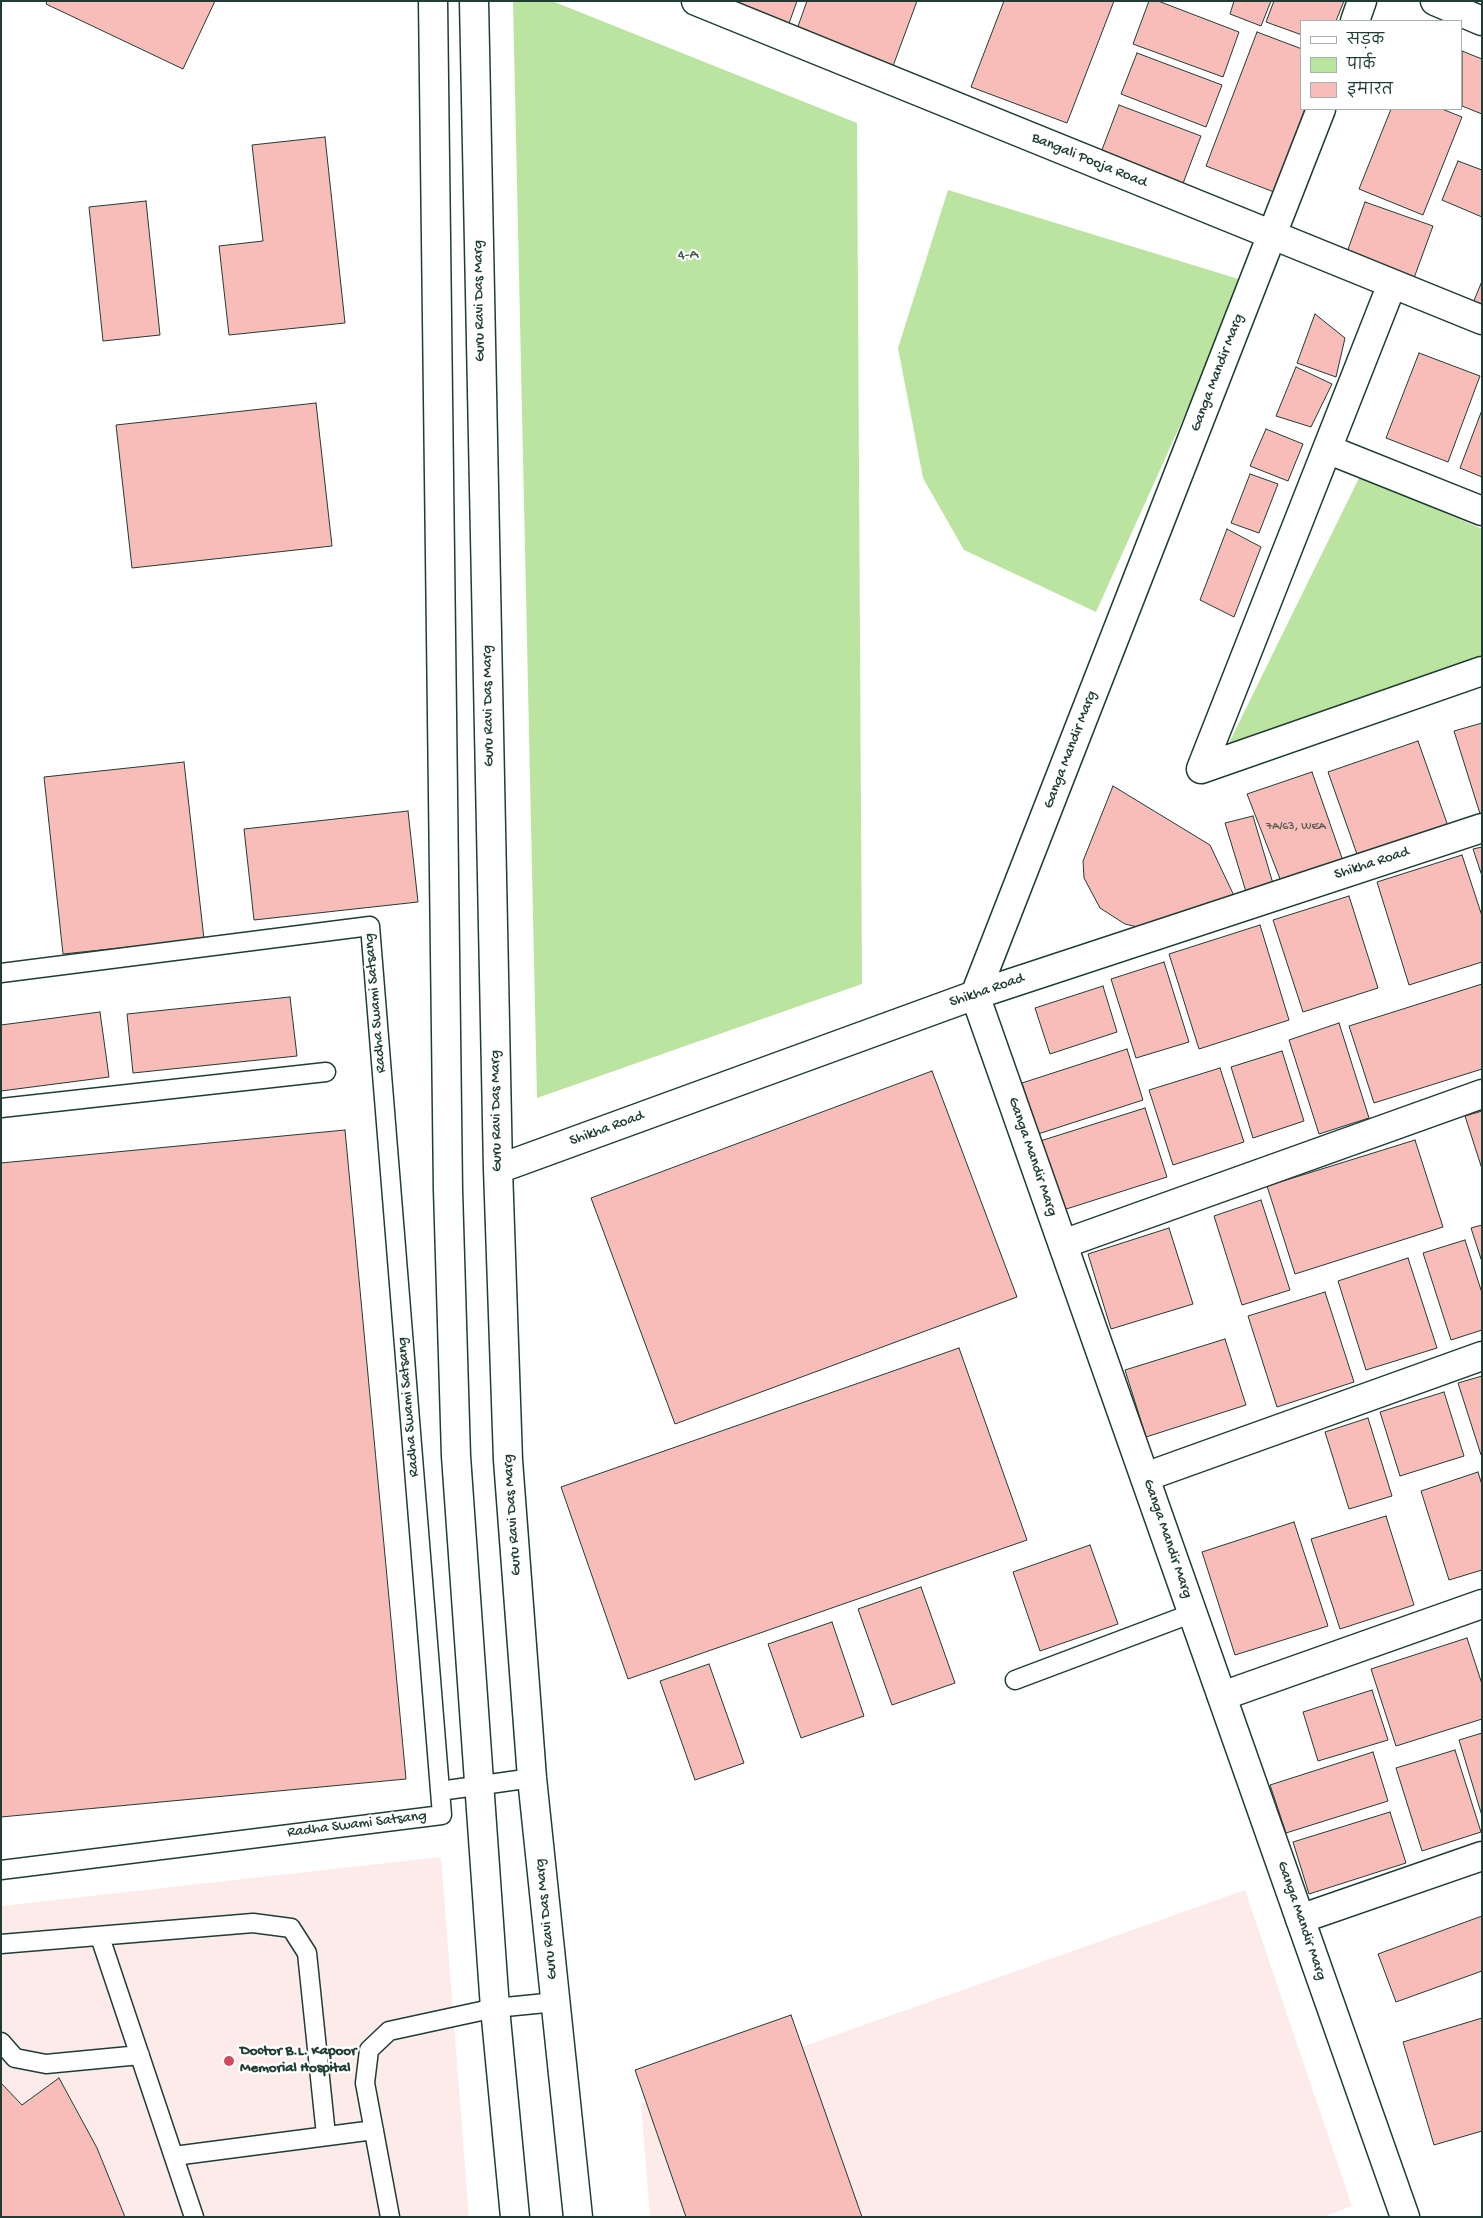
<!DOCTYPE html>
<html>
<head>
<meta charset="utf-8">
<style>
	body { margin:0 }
	#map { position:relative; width:1483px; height:2218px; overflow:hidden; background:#fff; font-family:"Gochi Hand","Playpen Sans Deva",sans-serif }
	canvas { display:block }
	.frame { position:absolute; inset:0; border:2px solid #1f3d34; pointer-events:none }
	.legend { position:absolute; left:1300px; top:20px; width:162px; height:90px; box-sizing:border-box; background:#fff; border:1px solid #a5b1ae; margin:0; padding:6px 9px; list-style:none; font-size:15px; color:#1f3d34 }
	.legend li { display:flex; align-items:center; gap:10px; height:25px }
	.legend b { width:25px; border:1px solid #a5b1ae }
</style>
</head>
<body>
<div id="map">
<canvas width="1483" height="2218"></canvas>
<div class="frame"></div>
<ul class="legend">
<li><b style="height:6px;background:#fff"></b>सड़क</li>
<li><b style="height:14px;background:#bbe4a0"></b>पार्क</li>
<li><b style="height:14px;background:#f9bdb9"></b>इमारत</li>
</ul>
</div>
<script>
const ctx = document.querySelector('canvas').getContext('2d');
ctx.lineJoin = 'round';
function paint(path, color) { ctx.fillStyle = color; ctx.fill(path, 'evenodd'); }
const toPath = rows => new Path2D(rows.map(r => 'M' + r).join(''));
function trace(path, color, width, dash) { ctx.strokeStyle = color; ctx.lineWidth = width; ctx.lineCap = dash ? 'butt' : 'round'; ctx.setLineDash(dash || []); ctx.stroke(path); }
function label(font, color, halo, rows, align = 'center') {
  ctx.font = font + ' "Gochi Hand",sans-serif'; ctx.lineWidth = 4.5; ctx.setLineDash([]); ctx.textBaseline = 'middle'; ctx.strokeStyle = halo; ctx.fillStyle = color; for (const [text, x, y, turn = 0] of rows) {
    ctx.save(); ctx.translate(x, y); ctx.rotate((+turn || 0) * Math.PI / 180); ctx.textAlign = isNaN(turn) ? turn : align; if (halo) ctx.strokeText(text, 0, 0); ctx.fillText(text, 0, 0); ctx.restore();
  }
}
paint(toPath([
	[441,1857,469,2217,1,2217,1,1906],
	[1245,1890,1352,2206,1323,2217,650,2217,641,2104]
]), '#fdebea');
paint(toPath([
	[513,1,552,1,857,123,862,984,537,1098],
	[948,190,1245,281,1096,612,964,550,923,478,898,348],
	[1360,476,1482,529,1482,657,1227,747]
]), '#bbe4a0');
const building = toPath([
	[47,1,215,1,183,69,46,4,47,1],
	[713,1,797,1,787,29,713,1],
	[807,1,917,1,893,66,797,29,807,1],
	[1004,1,1114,1,1067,123,971,87,1004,1],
	[1149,1,1158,1,1239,32,1223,77,1133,44,1149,1],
	[1234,1,1271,1,1261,26,1230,14,1234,1],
	[1274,1,1344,1,1336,21,1302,21,1302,35,1266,22,1274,1],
	[1257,32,1302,49,1302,109,1305,109,1274,192,1206,166,1257,32],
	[1462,51,1482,59,1482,114,1462,106,1462,51],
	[1137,53,1222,85,1206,127,1121,94,1137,53],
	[1119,105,1201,136,1182,186,1100,155,1119,105],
	[1391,109,1442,109,1462,117,1423,215,1359,189,1391,109],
	[325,137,345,323,229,335,219,246,263,241,252,145,325,137],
	[1458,161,1482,170,1482,217,1442,200,1458,161],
	[146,201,160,335,103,341,89,207,146,201],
	[1365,202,1433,226,1414,278,1346,255,1365,202],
	[1482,281,1482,306,1473,303,1482,281],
	[1315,314,1345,338,1336,377,1297,363,1315,314],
	[1419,353,1480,376,1448,462,1386,438,1419,353],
	[1296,367,1332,384,1311,427,1276,416,1296,367],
	[316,403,332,546,132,568,116,425,316,403],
	[1482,410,1482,477,1460,468,1482,410],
	[1266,429,1303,444,1288,481,1250,466,1266,429],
	[1250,474,1278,484,1259,533,1231,523,1250,474],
	[1227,529,1261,547,1234,617,1200,600,1227,529],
	[1482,723,1482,820,1454,731,1482,723],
	[1418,741,1448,826,1358,857,1328,772,1418,741],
	[184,762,204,939,63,954,44,777,184,762],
	[1312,772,1343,861,1282,884,1247,794,1312,772],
	[1113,786,1210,845,1237,902,1146,929,1125,924,1100,908,1084,878,1083,861,1113,786],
	[408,811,418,902,254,920,244,829,408,811],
	[1253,816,1274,887,1247,895,1225,823,1253,816],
	[1482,847,1482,876,1473,849,1482,847],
	[1462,855,1482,916,1482,962,1409,985,1377,882,1462,855],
	[1349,896,1378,988,1303,1012,1273,920,1349,896],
	[1260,925,1289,1020,1199,1049,1169,954,1260,925],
	[1164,962,1189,1042,1136,1058,1111,979,1164,962],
	[1482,984,1482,1069,1374,1103,1349,1026,1482,984],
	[1103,986,1117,1032,1050,1054,1035,1008,1103,986],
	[290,997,297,1056,133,1073,127,1014,290,997],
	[100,1012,109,1077,1,1091,1,1025,100,1012],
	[1339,1023,1369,1118,1319,1134,1289,1040,1339,1023],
	[1127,1049,1143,1100,1038,1134,1022,1083,1127,1049],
	[1282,1051,1304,1121,1253,1138,1231,1067,1282,1051],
	[1220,1068,1244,1142,1173,1165,1149,1090,1220,1068],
	[932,1071,1017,1297,675,1424,591,1198,932,1071],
	[1145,1108,1167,1177,1060,1211,1037,1142,1145,1108],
	[1482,1111,1482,1169,1465,1116,1482,1111],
	[345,1130,406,1779,1,1817,1,1163,345,1130],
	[1415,1140,1443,1227,1295,1274,1267,1186,1415,1140],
	[1261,1200,1290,1290,1242,1305,1214,1216,1261,1200],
	[1482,1225,1482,1262,1471,1228,1482,1225],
	[1169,1228,1193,1304,1111,1329,1088,1254,1169,1228],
	[1465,1240,1482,1293,1482,1330,1451,1340,1423,1253,1465,1240],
	[1408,1258,1437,1348,1366,1370,1338,1281,1408,1258],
	[1325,1292,1354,1382,1277,1407,1248,1316,1325,1292],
	[1225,1339,1246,1405,1146,1437,1125,1370,1225,1339],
	[959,1348,1027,1540,628,1679,561,1487,959,1348],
	[1482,1376,1482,1454,1481,1455,1458,1383,1482,1376],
	[1444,1392,1464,1456,1400,1476,1380,1412,1444,1392],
	[1368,1418,1392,1496,1349,1509,1325,1432,1368,1418],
	[1478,1472,1482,1485,1482,1570,1449,1580,1421,1491,1478,1472],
	[1386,1516,1414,1605,1340,1629,1311,1539,1386,1516],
	[1294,1522,1328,1626,1235,1655,1202,1552,1294,1522],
	[1090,1545,1118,1624,1040,1651,1013,1572,1090,1545],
	[921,1587,955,1683,892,1705,858,1609,921,1587],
	[832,1622,864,1716,801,1738,768,1644,832,1622],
	[1467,1638,1482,1684,1482,1719,1396,1746,1371,1669,1467,1638],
	[709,1664,744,1763,695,1780,660,1681,709,1664],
	[1372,1690,1388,1740,1318,1761,1303,1712,1372,1690],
	[1482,1733,1482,1816,1459,1740,1482,1733],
	[1455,1750,1481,1832,1422,1851,1396,1768,1455,1750],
	[1373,1752,1388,1801,1286,1833,1270,1785,1373,1752],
	[1390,1812,1406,1863,1309,1894,1293,1842,1390,1812],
	[1482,1916,1482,1971,1396,2002,1378,1954,1482,1916],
	[791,2015,862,2217,686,2217,635,2070,791,2015],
	[1482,2018,1482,2131,1434,2145,1403,2042,1482,2018],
	[59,2078,97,2148,125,2217,1,2217,1,2083,22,2105,59,2078]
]);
paint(building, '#f9bdb9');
trace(building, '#1f3d34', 1);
const lane = toPath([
	[1,973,370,926,442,1815,1,1870],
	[1,1108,326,1072],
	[1015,1680,1193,1613],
	[440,1791,532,1778],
	[100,1937,194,2217],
	[1,1944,253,1923,291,1928,307,1953,326,2135],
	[1,2042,15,2058,46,2064,140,2055],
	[174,2156,374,2130],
	[390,2217,365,2083,369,2050,389,2031,495,2008,556,2002]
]);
const street = toPath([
	[1435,1,1482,21],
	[1392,284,1201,769,1482,671],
	[1327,449,1482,511],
	[1063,1244,1482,1094],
	[1145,1477,1482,1356],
	[1222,1696,1482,1604],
	[1300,1919,1482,1856]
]);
const secondary = toPath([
	[433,1,448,1190,456,1456,495,2008,515,2217],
	[474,1,498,1169,508,1460,532,1778,578,2217],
	[696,1,1482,320],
	[1355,21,1362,1],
	[1321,109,975,995,1405,2217],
	[498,1169,975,995,1482,828]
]);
trace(lane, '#1f3d34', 21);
trace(street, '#1f3d34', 31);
trace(secondary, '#1f3d34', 31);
trace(lane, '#fff', 18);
trace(street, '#fff', 28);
trace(secondary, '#fff', 28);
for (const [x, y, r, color] of [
	[229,2061,6,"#d1495b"]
]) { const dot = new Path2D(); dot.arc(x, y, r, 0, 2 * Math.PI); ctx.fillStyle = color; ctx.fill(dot); trace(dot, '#fff', 2); }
label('12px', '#565d55', null, [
	["7A/63, WEA",1296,827]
]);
label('15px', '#1f3d34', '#fff', [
	["Bangali Pooja Road",1089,161,22],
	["Guru Ravi Das Marg",480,301,-91],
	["Ganga Mandir Marg",1218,373,-69],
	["Guru Ravi Das Marg",489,706,-91],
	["Ganga Mandir Marg",1071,750,-69],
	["Shikha Road",1372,864,-18],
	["Shikha Road",987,991,-19],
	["Radha Swami Satsang",376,1003,-95],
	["Guru Ravi Das Marg",497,1111,-91],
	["Shikha Road",607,1129,-20],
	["Ganga Mandir Marg",1032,1157,71],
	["Radha Swami Satsang",409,1407,-95],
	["Guru Ravi Das Marg",513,1515,-94],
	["Ganga Mandir Marg",1167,1539,71],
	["Radha Swami Satsang",357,1825,-7],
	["Guru Ravi Das Marg",547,1919,-96],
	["Ganga Mandir Marg",1301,1921,71]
]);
label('15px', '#3e5e4a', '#fff', [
	["4-A",688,256]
]);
label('bold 15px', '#1f3d34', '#fff', [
	["Doctor B.L. Kapoor",240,2052],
	["Memorial Hospital",240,2069]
], 'left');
</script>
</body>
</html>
